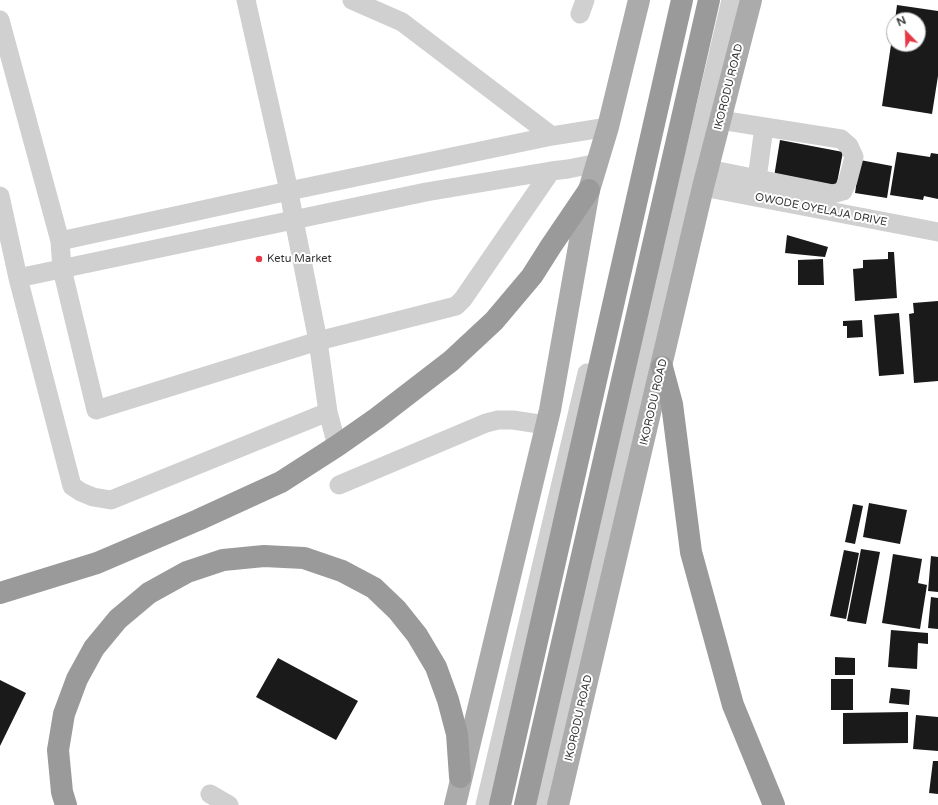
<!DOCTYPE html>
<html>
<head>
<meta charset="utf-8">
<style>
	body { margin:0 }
	#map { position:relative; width:938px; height:805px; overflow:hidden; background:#fff; font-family:"Varela Round",sans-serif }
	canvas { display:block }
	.north { position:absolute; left:886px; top:12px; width:40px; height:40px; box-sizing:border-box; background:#fff; border:1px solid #adadad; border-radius:50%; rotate:337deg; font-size:11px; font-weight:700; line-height:16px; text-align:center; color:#333 }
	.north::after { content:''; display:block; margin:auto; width:14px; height:18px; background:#e63946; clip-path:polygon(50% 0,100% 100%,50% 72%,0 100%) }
</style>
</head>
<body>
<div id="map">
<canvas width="938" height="805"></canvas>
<div class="north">N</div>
</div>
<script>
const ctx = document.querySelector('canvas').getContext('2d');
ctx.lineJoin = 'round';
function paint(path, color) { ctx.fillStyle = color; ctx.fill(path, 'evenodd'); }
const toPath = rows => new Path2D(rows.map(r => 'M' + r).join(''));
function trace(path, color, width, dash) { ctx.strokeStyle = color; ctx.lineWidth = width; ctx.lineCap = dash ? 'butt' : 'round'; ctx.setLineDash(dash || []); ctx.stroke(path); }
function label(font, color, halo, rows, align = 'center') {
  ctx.font = font + ' "Varela Round",sans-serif'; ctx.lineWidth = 4; ctx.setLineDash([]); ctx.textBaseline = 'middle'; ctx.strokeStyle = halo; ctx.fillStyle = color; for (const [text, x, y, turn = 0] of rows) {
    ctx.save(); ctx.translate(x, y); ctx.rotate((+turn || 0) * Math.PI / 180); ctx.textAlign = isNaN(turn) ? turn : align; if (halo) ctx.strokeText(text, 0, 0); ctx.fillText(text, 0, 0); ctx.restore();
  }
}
paint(toPath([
	[897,5,938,11,938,76,932,114,882,106,893,31,894,44,918,44,918,20,895,20],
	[780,140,843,152,836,188,774,177],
	[897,152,930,157,931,153,938,154,938,199,924,196,923,200,890,195],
	[860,160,892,166,887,198,855,193],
	[787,235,828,247,825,257,785,253],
	[888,252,894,252,897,298,855,301,853,269,863,268,863,260,888,259],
	[823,259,824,285,798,285,798,260],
	[938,301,938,381,914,383,909,314,914,313,913,303],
	[899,313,904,374,879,376,874,315],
	[862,320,863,337,847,338,847,326,843,326,843,321],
	[869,503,907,510,900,544,863,537],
	[853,504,863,506,855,544,845,542],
	[861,549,880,552,866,624,847,621],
	[844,550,859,553,846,619,830,616],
	[893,554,922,559,918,583,927,585,920,629,882,623],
	[931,556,938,557,938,592,928,591],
	[931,597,938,598,938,629,928,628],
	[891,630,928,633,928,644,918,643,917,669,888,667],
	[835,657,855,658,855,675,835,675],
	[278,658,358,701,336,740,256,697],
	[831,679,853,679,853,710,831,710],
	[0,680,26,693,0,746],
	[891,688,910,690,909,705,889,703],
	[908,712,908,743,843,744,843,713],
	[916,715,938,717,938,751,913,749],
	[933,761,938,761,938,794,929,793]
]), '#1a1a1a');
trace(toPath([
	[246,0,289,191,294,220,318,341,456,306,463,299,551,171],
	[352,0,402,22,552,136],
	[580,14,585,0],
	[0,20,60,241,62,269,96,410,318,341,328,412],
	[708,169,833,194,843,191,848,180,854,157,849,146,841,139,720,120],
	[757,179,764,127],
	[703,187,938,232],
	[0,196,18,278,72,486,81,492,93,497,111,500,328,412,337,446],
	[60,241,289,191,552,136,608,127],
	[18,278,426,192,551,171,568,169,598,163],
	[339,485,486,423,498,420,513,420,546,425],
	[210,794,229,805],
	[485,805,587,373],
	[543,805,589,600,731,0]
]), '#d0d0d0', 19);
trace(toPath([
	[455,805,550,410,589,190,608,127,639,0],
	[558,805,703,187,751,0]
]), '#ababab', 22);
trace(toPath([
	[662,367,672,404,691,552,733,705,774,805],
	[0,593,97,563,198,520,281,482,337,446,377,418,451,361,494,321,532,276,551,246,589,190],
	[66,805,62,792,58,750,64,714,77,679,94,648,118,619,149,593,187,572,223,560,264,556,304,558,342,571,374,588,397,610,417,635,436,667,448,700,457,734,460,777],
	[500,805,682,0],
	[525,805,709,0]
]), '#9a9a9a', 22);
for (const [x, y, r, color] of [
	[259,259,4,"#e63946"]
]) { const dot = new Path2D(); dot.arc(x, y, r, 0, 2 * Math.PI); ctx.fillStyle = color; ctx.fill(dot); trace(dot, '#fff', 1.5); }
label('11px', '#333', '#fff', [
	["IKORODU ROAD",729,87,-76],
	["OWODE OYELAJA DRIVE",821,210,11],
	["IKORODU ROAD",654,402,-77],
	["IKORODU ROAD",579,718,-77]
]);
label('11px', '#333', '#fff', [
	["Ketu Market",267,259]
], 'left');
</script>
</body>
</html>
